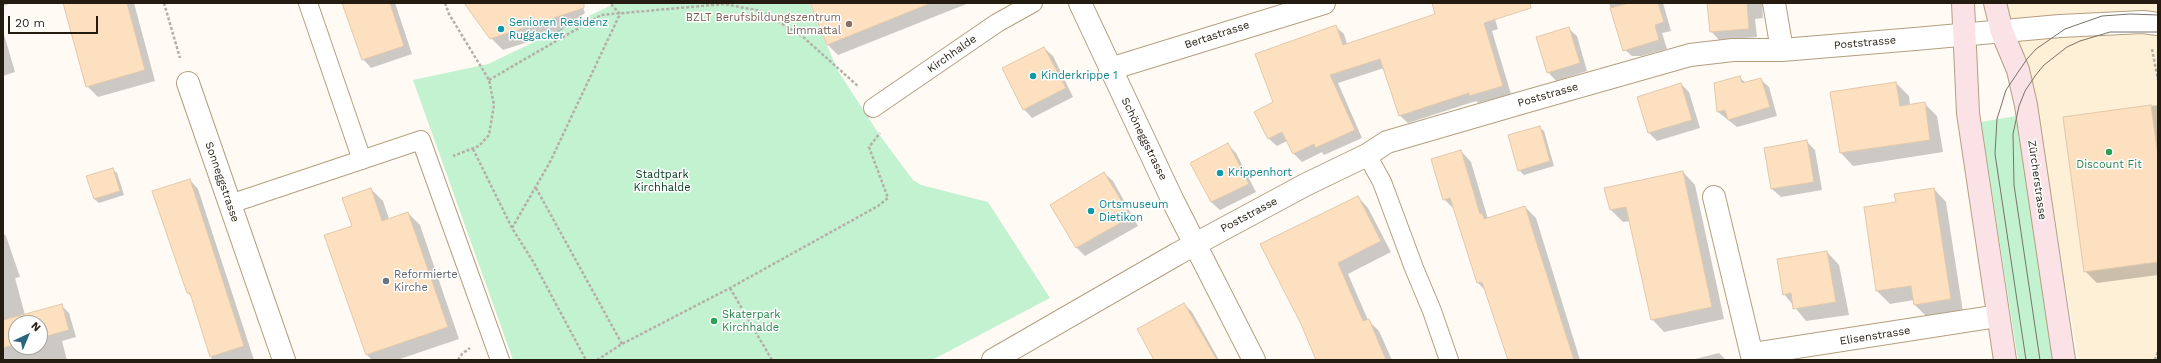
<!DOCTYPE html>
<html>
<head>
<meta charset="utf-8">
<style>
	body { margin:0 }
	#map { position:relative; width:2161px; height:363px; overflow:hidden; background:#fffaf4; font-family:"Work Sans",sans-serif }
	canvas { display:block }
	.frame { position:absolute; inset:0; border:4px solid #241c10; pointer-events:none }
	.north { position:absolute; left:8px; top:315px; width:40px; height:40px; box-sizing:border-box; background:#fff; border:1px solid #a7a49f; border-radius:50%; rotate:44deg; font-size:11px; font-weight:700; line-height:16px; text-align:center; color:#241c10 }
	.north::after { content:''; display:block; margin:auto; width:14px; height:18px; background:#2b657e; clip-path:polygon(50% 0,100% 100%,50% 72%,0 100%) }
	.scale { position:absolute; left:8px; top:16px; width:90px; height:18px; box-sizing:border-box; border:2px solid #241c10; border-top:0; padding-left:5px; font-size:12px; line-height:14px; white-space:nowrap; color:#241c10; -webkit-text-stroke:3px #fff; paint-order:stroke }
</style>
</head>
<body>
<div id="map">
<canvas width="2161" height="363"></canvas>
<div class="frame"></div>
<div class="north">N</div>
<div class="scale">20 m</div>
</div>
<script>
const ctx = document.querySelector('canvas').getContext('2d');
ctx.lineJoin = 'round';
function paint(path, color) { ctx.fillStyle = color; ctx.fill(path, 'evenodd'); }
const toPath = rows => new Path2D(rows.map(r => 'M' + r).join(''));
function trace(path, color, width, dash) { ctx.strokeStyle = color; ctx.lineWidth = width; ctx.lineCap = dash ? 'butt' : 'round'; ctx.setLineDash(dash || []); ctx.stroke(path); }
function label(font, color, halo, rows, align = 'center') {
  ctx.font = font + ' "Work Sans",sans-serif'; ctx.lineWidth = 3; ctx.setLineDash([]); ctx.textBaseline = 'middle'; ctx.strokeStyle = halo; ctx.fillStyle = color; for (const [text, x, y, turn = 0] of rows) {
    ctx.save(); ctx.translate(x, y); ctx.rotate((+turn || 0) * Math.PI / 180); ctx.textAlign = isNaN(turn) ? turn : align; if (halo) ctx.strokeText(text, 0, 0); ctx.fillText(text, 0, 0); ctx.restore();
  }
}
paint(toPath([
	[2005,3,2158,3,2158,360,2078,360,2041,131]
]), '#feefd7');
paint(toPath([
	[616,3,809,3,838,71,881,137,913,180,921,185,988,202,1050,298,932,360,513,360,413,80,488,64],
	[2016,116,2033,222,2054,360,2018,360,1981,122]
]), '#c3f2d1');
paint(toPath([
	[3,3,12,3,3,6],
	[64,3,134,3,155,81,98,97,87,86],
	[344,3,395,3,412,54,371,68,363,59],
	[467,3,581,3,585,13,559,32,503,50,491,38],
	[811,3,969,3,838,55,828,45],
	[1433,3,1490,3,1498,29,1492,31,1511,94,1478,103,1476,101,1408,123,1399,115,1384,68,1338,83,1362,138,1324,155,1322,152,1302,162,1294,154,1287,141,1277,146,1268,138,1274,103,1335,26,1344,34,1347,44,1437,15],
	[1609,3,1663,3,1671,31,1662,33,1667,49,1641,56,1632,56,1623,48],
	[1708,3,1762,3,1763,18,1755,19,1757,37,1719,40,1711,31],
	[1568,28,1577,36,1587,71,1556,81,1548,72],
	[3,31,15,72,3,76],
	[1044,48,1053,56,1073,97,1032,118,1024,109],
	[1739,77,1746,83,1760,79,1769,87,1777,116,1737,127,1718,112],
	[1896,83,1909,96,1910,105,1924,103,1937,116,1943,152,1853,166,1841,153,1831,93],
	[1681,84,1689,92,1700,128,1657,141,1649,133],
	[2158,105,2158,275,2097,283,2085,271,2064,118],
	[1539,127,1544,131,1554,166,1524,175,1519,170],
	[1806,141,1815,150,1822,190,1781,197,1772,189,1765,149],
	[1228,145,1236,153,1256,192,1220,210,1211,202],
	[1461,151,1471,162,1488,219,1525,207,1536,218,1580,360,1509,360,1486,291,1478,283,1455,210,1444,199],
	[112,169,117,173,124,195,99,203,94,199,87,177],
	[1683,172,1695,185,1724,319,1664,332,1652,319,1631,221,1623,222,1611,210],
	[1104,173,1113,181,1138,226,1085,256,1077,248,1052,205],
	[190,180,198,189,254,360,212,360,192,297,188,293],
	[371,189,383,201,389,219,408,213,420,225,459,339,397,360,372,360,367,355,353,226],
	[1934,189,1946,202,1963,312,1927,317,1915,305,1914,300,1890,304,1877,291,1897,203],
	[1358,197,1368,208,1391,252,1348,274,1368,320,1379,331,1392,360,1317,360,1302,323],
	[3,233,6,236,20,277,15,278,25,315,61,305,69,313,76,337,62,341,67,360,3,360],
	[16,323,40,323,40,347,16,347],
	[1827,252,1839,265,1849,315,1806,321,1784,294],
	[1184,304,1192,312,1219,360,1155,360],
	[1719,353,1726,360,1691,360]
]), '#0003');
const building = toPath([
	[63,3,127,3,145,70,86,87,63,3],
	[342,3,390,3,404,46,362,60,342,3],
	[464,3,584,3,584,8,490,39,464,3],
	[810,3,929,3,929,4,827,45,810,3],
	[1432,3,1530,3,1531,8,1484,23,1503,86,1469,96,1469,93,1399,116,1380,59,1330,75,1355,130,1315,148,1314,144,1293,154,1282,132,1268,139,1254,112,1273,102,1255,54,1336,25,1343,45,1435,14,1432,3],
	[1629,3,1658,3,1664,22,1655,25,1659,40,1623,51,1610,8,1629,3],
	[1707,3,1747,3,1749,29,1710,32,1707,3],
	[1569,27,1580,63,1547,73,1536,37,1569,27],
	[1044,47,1066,88,1023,110,1002,68,1044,47],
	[1740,76,1742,83,1761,78,1770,107,1728,120,1725,110,1717,112,1714,83,1740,76],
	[1896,82,1900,106,1925,102,1930,140,1840,153,1830,92,1896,82],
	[1681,83,1692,120,1648,133,1637,97,1681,83],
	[2151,105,2158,157,2158,262,2084,272,2063,117,2151,105],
	[1540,126,1550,161,1518,171,1508,135,1540,126],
	[1807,140,1814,182,1771,189,1764,148,1807,140],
	[1228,143,1249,184,1211,202,1190,163,1228,143],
	[1461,150,1480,214,1482,213,1484,219,1525,206,1574,360,1508,360,1482,282,1477,283,1450,198,1443,200,1431,159,1461,150],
	[113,168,120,191,94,199,86,176,113,168],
	[1683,171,1712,307,1651,320,1626,207,1610,210,1604,188,1683,171],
	[1104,172,1131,217,1076,248,1050,205,1104,172],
	[190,179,244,346,210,357,190,293,187,293,152,191,190,179],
	[371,188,382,221,408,212,448,327,366,355,324,235,352,226,342,198,371,188],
	[1934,188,1951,299,1914,305,1911,286,1876,291,1864,207,1896,202,1894,194,1934,188],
	[1358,196,1381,241,1338,263,1363,321,1369,319,1386,360,1316,360,1301,324,1260,244,1358,196],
	[1827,251,1836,302,1793,309,1791,293,1783,295,1777,259,1827,251],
	[1184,303,1217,360,1154,360,1137,329,1184,303],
	[62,304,69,330,40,338,40,323,16,323,16,344,3,348,3,320,62,304]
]);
paint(building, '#fde0bf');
trace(building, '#e2c8ab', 1);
const service = toPath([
	[308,3,362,160],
	[873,108,997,23,1033,3],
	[1367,155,1382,182,1414,268,1432,311,1449,360],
	[230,204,421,140,500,360]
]);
const minor = toPath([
	[1774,3,1782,50],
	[1110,69,1324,3],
	[188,83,284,360],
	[1714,197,1753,360],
	[1752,354,1998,316],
	[993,360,1177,254,1305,185,1367,155,1387,142,1528,101,1690,55,1733,50,1782,50,1915,39,2060,26,2143,22,2158,24]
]);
const tertiary = toPath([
	[1080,3,1173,201,1254,360]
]);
const secondary = toPath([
	[1963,3,1968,113,2005,360],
	[1995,3,2002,32,2018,70,2026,105,2064,360]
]);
trace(service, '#b39f80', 20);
trace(minor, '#b39f80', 24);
trace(tertiary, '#b39f80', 24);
trace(secondary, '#b39f80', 24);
trace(toPath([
	[164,3,180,58],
	[445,3,449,14,489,80,494,105,489,135,479,146,453,156],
	[2152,49,2158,80],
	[489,80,601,15,724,4,761,11,802,36,859,87],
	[473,149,512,228,534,263,586,360],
	[536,188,622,344],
	[512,228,550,162,620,14,610,3],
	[730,288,772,360],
	[458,360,462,354,470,348],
	[597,360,622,344,730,288,878,206,888,198,869,147,880,133],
	[2155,360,2158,351]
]), '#b5afa7', 2.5, [3, 2]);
trace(service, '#fff', 18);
trace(minor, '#fff', 22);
trace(tertiary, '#fff', 22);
trace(secondary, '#fae2e7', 22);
trace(toPath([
	[2026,360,1995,154,1997,119,2006,90,2027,59,2036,49,2065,29,2102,16,2130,14,2158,15],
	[2040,360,2014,185,2013,134,2019,106,2025,91,2035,76,2044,65,2067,47,2080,41,2110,32,2158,32]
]), '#797268', 1);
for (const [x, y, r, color] of [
	[849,24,4,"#8d6e63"],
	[501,29,4,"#0f9aa8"],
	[1033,76,4,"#0f9aa8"],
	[2109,152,4,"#2e9e5b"],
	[1220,173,4,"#0f9aa8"],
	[1091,211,4,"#0f9aa8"],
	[386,281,4,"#6b7280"],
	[714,321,4,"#2e9e5b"]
]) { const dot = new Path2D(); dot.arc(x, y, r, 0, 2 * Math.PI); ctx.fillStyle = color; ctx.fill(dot); trace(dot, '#fff', 1.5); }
label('11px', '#785e54', '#fff', [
	["BZLT Berufsbildungszentrum",841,18],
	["Limmattal",841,31]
], 'right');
label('11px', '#0d838f', '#fff', [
	["Senioren Residenz",509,23],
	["Ruggacker",509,36],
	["Kinderkrippe 1",1041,76],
	["Krippenhort",1228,173],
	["Ortsmuseum",1099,205],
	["Dietikon",1099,218]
], 'left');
label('11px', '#241c10', '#fff', [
	["Bertastrasse",1217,35,-18],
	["Poststrasse",1865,43,-5],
	["Kirchhalde",952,54,-35],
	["Poststrasse",1548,95,-16],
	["Schöneggstrasse",1144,139,64],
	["Zürcherstrasse",2037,180,82],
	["Sonneggstrasse",222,182,71],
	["Poststrasse",1249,215,-28],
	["Elisenstrasse",1875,336,-9]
]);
label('11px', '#27864d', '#fff', [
	["Discount Fit",2109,165],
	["Skaterpark",722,315,"left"],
	["Kirchhalde",722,328,"left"]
]);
label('11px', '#02361b', '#fff', [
	["Stadtpark",662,175],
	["Kirchhalde",662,188]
]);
label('11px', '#5b616d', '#fff', [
	["Reformierte",394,275],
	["Kirche",394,288]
], 'left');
</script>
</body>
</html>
